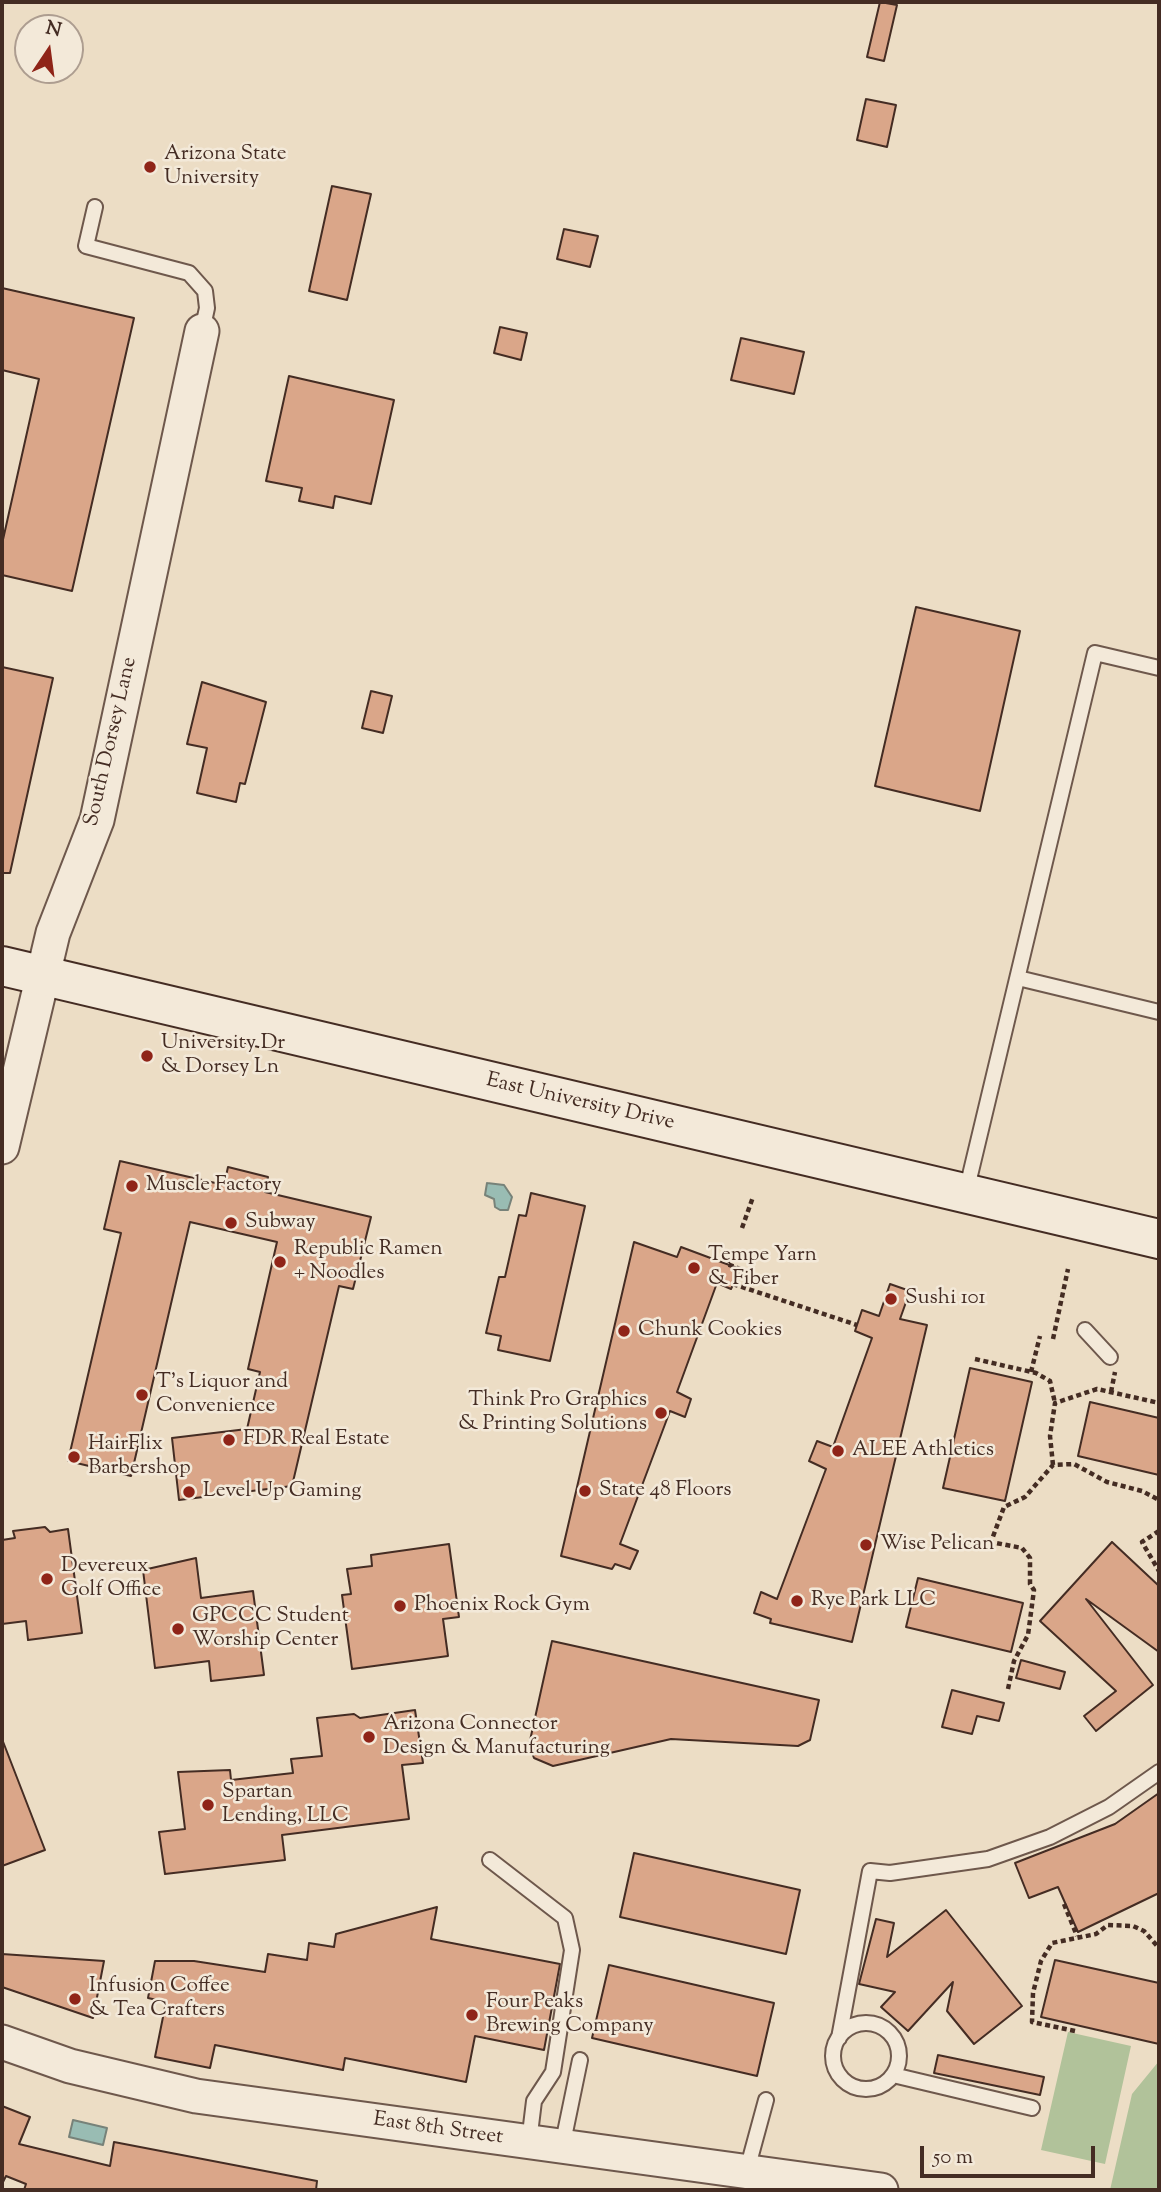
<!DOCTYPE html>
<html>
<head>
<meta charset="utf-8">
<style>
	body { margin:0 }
	#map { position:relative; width:1161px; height:2192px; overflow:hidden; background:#ecddc5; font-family:"Sorts Mill Goudy",serif }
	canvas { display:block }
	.frame { position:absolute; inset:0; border:4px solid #442c23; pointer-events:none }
	.north { position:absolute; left:14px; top:14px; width:70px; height:70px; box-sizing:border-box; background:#f3e9d9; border:2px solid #ad9d90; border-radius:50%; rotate:13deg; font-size:19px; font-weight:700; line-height:28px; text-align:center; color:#442c23 }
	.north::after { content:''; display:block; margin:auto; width:24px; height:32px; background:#8f2418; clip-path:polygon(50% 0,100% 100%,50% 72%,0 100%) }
	.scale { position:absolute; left:920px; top:2146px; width:175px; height:32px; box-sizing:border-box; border:4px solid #442c23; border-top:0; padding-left:9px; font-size:21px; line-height:24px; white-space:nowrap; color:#442c23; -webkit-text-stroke:5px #f3e9d9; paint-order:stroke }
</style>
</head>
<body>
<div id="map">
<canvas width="1161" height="2192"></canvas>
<div class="frame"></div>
<div class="north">N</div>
<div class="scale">50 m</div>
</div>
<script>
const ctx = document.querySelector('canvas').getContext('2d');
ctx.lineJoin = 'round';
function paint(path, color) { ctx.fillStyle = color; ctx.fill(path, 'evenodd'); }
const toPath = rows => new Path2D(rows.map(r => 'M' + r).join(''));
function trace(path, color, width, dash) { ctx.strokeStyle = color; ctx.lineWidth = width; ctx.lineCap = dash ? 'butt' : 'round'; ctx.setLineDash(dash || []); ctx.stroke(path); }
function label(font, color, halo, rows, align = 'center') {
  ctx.font = font + ' "Sorts Mill Goudy",serif'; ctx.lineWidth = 5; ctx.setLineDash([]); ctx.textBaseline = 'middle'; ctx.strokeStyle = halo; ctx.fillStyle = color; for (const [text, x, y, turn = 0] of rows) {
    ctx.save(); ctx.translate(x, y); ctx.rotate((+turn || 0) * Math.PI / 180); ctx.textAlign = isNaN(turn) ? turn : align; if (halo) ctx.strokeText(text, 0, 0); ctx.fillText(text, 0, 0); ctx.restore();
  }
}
paint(toPath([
	[1068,2032,1131,2046,1105,2164,1041,2150],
	[1159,2061,1159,2190,1110,2190,1132,2094]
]), '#b1c29a');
const water = toPath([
	[487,1183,504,1185,512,1197,508,1210,500,1210,495,1207,494,1199,485,1195,487,1183],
	[73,2120,107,2128,103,2145,69,2137,73,2120]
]);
paint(water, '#99bcb3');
trace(water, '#778279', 2);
const building = toPath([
	[880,2,897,5,884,61,867,57,880,2],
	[866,99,896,105,887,147,857,140,866,99],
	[332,186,371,194,347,300,309,291,332,186],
	[564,229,598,236,590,267,557,259,564,229],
	[2,288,134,318,72,591,2,575,2,544,39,379,2,370,2,288],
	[500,327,527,333,521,360,494,353,500,327],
	[741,338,804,352,794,394,731,380,741,338],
	[289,376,394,400,371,504,335,496,333,508,299,501,302,488,266,481,289,376],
	[916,607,1020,631,980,811,875,786,916,607],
	[2,667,53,678,10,873,2,873,2,667],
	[202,682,266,702,245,784,240,783,236,802,197,793,207,748,187,744,202,682],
	[371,691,392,696,383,733,362,728,371,691],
	[120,1161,224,1185,228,1167,268,1177,265,1192,371,1217,353,1289,339,1286,292,1486,179,1500,172,1438,247,1429,260,1372,248,1369,277,1242,190,1222,131,1476,68,1461,121,1233,104,1229,120,1161],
	[531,1193,585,1206,550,1361,498,1350,501,1336,486,1333,499,1277,505,1277,519,1215,526,1216,531,1193],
	[634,1242,677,1257,681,1247,740,1269,731,1289,717,1283,677,1392,691,1399,685,1417,670,1411,620,1544,638,1551,630,1569,615,1564,612,1569,561,1556,634,1242],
	[890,1284,910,1291,900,1319,927,1325,852,1642,770,1623,771,1619,754,1613,761,1592,777,1599,826,1469,809,1461,817,1441,833,1447,872,1338,855,1331,862,1310,879,1316,890,1284],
	[970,1368,1032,1382,1005,1501,943,1488,970,1368],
	[1090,1402,1159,1418,1159,1475,1078,1456,1090,1402],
	[45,1527,50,1532,68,1529,82,1633,28,1640,26,1621,2,1624,2,1540,15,1538,13,1531,45,1527],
	[1112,1542,1159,1586,1159,1652,1086,1599,1153,1685,1096,1731,1084,1716,1116,1691,1040,1621,1112,1542],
	[449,1544,459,1617,443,1619,448,1656,352,1669,342,1595,351,1594,347,1569,372,1566,371,1555,449,1544],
	[196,1558,201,1598,253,1591,264,1675,211,1681,209,1661,155,1668,143,1570,196,1558],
	[918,1578,1023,1603,1011,1652,906,1627,918,1578],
	[552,1641,819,1700,810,1740,798,1746,671,1739,553,1766,534,1758,529,1745,552,1641],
	[1021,1660,1065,1672,1060,1689,1016,1678,1021,1660],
	[952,1690,1004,1703,999,1721,977,1716,972,1734,942,1727,952,1690],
	[415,1710,423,1763,402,1765,409,1819,282,1835,285,1860,165,1874,159,1832,185,1829,178,1772,230,1770,231,1780,293,1773,291,1759,322,1756,317,1718,354,1714,360,1718,415,1710],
	[2,1739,45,1850,2,1866,2,1739],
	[1159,1793,1159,1893,1078,1932,1058,1887,1029,1898,1015,1863,1115,1824,1159,1793],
	[634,1853,800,1890,786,1954,620,1917,634,1853],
	[437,1907,431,1939,560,1964,544,2050,475,2036,466,2082,345,2058,343,2070,215,2045,210,2068,155,2057,166,2002,148,1998,155,1961,194,1961,265,1972,268,1954,307,1960,309,1943,334,1947,336,1934,437,1907],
	[946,1910,1022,2006,974,2044,947,2011,953,1982,908,2031,881,2007,895,1992,859,1984,876,1919,894,1923,887,1957,946,1910],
	[2,1954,104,1961,93,2018,2,1987,2,1954],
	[1055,1960,1159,1983,1159,2044,1041,2017,1055,1960],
	[609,1965,774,2003,757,2076,592,2038,609,1965],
	[938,2055,1044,2077,1040,2095,934,2073,938,2055],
	[2,2106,30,2117,19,2144,110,2166,114,2142,317,2181,316,2190,24,2190,26,2184,6,2176,2,2184,2,2106]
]);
paint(building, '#daa689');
trace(building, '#442c23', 2);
const service = toPath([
	[95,207,86,246,189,273,205,291,207,308,202,331],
	[1018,978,1159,1012],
	[966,1192,1095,653,1159,668],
	[1085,1330,1110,1357],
	[490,1860,565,1918,572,1950,553,2072,534,2101,529,2142],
	'833 2056a33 33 0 1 1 66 0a33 33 0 1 1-66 0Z',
	[839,2038,870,1871,890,1873,988,1859,1050,1837,1109,1807,1159,1772],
	[893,2075,1032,2108],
	[562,2147,580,2060],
	[747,2170,766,2100]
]);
const tertiary = toPath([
	[2,1147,53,933,97,820,202,331],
	[2,2042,70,2066,196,2096,881,2190]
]);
const secondary = toPath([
	[2,966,1159,1239]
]);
trace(service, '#6e584c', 18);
trace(tertiary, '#6e584c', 37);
trace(secondary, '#442c23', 42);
trace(toPath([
	[742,1228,753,1197],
	[730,1258,727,1264,740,1269,736,1285,857,1325],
	[1053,1339,1068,1269],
	[975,1359,1036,1373,1050,1381,1055,1403],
	[1031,1372,1040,1336],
	[1111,1392,1115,1372],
	[1053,1465,1050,1436,1055,1403,1097,1389,1159,1403],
	[1159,1531,1142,1542,1159,1571],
	[1008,1689,1014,1661,1028,1635,1034,1590,1030,1584,1030,1558,1022,1548,991,1542,1004,1507,1025,1497,1053,1465,1074,1464,1107,1482,1142,1491,1159,1500],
	[1064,1904,1077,1936],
	[1075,2031,1032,2022,1033,1993,1041,1961,1052,1943,1096,1934,1108,1925,1133,1926,1144,1931,1159,1948]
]), '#442c23', 4.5, [5, 3.5]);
trace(service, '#f3e9d9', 14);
trace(tertiary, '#f3e9d9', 33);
trace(secondary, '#f3e9d9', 38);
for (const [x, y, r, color] of [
	[150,167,7,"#8f2418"],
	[147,1056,7,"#8f2418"],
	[132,1186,7,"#8f2418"],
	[231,1223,7,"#8f2418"],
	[280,1262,7,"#8f2418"],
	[694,1268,7,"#8f2418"],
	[891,1299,7,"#8f2418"],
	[624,1331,7,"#8f2418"],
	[142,1395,7,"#8f2418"],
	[661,1413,7,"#8f2418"],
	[229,1440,7,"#8f2418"],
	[838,1451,7,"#8f2418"],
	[74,1457,7,"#8f2418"],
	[585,1491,7,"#8f2418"],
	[189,1492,7,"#8f2418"],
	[866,1545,7,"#8f2418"],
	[47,1579,7,"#8f2418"],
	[797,1601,7,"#8f2418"],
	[400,1606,7,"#8f2418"],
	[178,1629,7,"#8f2418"],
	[369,1737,7,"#8f2418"],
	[208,1805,7,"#8f2418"],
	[75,1999,7,"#8f2418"],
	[472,2015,7,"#8f2418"]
]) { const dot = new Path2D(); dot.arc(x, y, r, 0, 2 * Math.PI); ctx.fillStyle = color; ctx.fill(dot); trace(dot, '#f3e9d9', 2.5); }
label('21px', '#442c23', '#f3e9d9', [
	["Arizona State",164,155],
	["University",164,179],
	["University Dr",161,1044],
	["& Dorsey Ln",161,1068],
	["Muscle Factory",146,1186],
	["Subway",245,1223],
	["Republic Ramen",294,1250],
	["+ Noodles",294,1274],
	["Tempe Yarn",708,1256],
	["& Fiber",708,1280],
	["Sushi 101",905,1299],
	["Chunk Cookies",638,1331],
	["T's Liquor and",156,1383],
	["Convenience",156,1407],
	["Think Pro Graphics",647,1401,"right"],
	["& Printing Solutions",647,1425,"right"],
	["FDR Real Estate",243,1440],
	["HairFlix",88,1445],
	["Barbershop",88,1469],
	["ALEE Athletics",852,1451],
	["State 48 Floors",599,1491],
	["Level Up Gaming",203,1492],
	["Wise Pelican",880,1545],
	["Devereux",61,1567],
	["Golf Office",61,1591],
	["Rye Park LLC",811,1601],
	["Phoenix Rock Gym",414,1606],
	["GPCCC Student",192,1617],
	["Worship Center",192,1641],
	["Arizona Connector",383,1725],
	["Design & Manufacturing",383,1749],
	["Spartan",222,1793],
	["Lending, LLC",222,1817],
	["Infusion Coffee",89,1987],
	["& Tea Crafters",89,2011],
	["Four Peaks",486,2003],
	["Brewing Company",486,2027]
], 'left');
label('21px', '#442c23', '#f3e9d9', [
	["South Dorsey Lane",112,742,-77],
	["East University Drive",580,1103,13],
	["East 8th Street",438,2130,8]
]);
</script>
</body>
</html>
